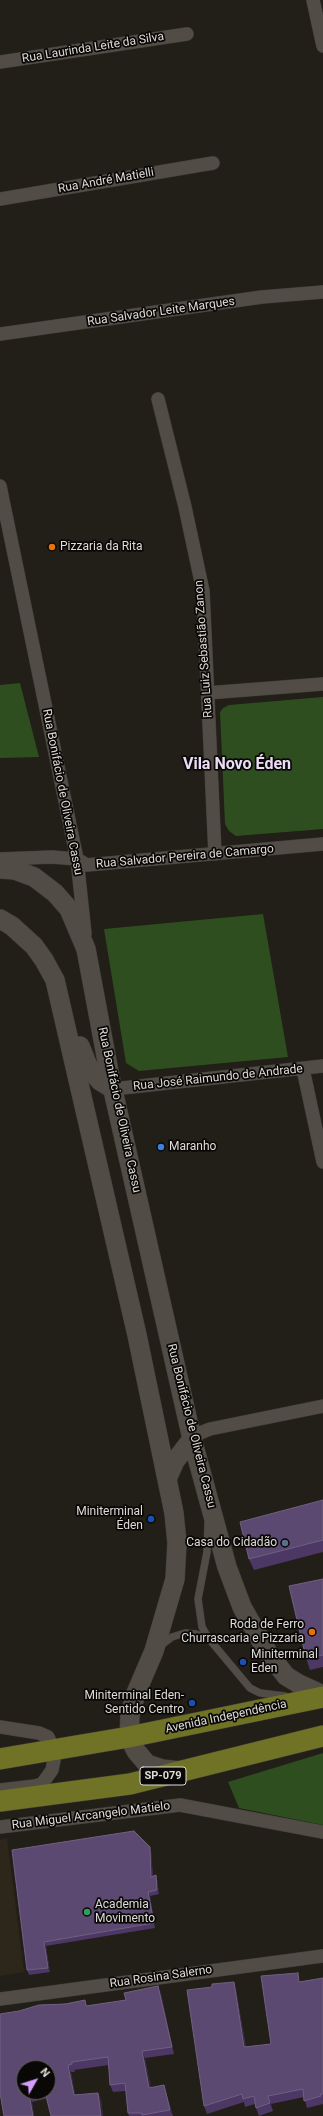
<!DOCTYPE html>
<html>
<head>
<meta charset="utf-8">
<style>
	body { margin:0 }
	#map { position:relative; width:323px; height:2116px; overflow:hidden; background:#221e18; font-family:Roboto,sans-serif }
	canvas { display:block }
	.north { position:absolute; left:16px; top:2060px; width:40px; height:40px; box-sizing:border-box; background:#0a0806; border:1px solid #5f5d5a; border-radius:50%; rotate:51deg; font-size:11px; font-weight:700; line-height:16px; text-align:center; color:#dedcd8 }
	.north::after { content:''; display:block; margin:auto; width:14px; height:18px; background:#d49cfb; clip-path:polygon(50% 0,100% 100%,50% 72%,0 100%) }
</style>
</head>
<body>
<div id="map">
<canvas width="323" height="2116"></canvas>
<div class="north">N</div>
</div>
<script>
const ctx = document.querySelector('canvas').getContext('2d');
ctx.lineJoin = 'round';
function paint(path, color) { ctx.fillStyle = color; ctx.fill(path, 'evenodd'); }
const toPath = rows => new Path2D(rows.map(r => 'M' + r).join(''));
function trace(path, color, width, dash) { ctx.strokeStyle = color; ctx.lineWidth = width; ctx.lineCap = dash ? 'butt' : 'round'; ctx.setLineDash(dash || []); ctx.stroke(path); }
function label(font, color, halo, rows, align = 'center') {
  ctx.font = font + ' Roboto,sans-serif'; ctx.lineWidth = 3.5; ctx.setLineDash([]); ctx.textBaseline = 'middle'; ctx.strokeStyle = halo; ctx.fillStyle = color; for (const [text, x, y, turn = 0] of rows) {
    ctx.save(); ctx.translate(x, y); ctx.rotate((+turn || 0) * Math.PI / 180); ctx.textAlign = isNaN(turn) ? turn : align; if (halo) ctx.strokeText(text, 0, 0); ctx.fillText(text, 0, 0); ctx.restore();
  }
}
paint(toPath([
	[7,1838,24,1972,0,1976,0,1840]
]), '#2d261a');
paint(toPath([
	[20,683,39,757,0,758,0,685],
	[323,697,323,829,236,836,229,831,225,824,220,712,223,708,229,705],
	[263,914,288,1057,139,1071,126,1063,104,929],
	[323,1753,323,1825,239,1808,228,1782]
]), '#2f4e20');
const lane = toPath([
	[208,1523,207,1552,198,1599,202,1627,209,1639,250,1688,260,1693,285,1696],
	[160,1646,172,1637,185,1633,196,1634,209,1639]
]);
const street = toPath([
	[313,0,323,46],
	[0,62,187,34],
	[0,199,213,163],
	[0,334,262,297,323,292],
	[158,399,185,507,203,591,215,854],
	[0,486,77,859,85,934],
	[207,693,323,684],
	[0,859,52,857,77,859,87,865,323,844],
	[303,1069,323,1162],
	[113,1089,323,1066],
	[192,1439,200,1433,210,1429,323,1406],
	[0,1727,39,1733,48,1737,54,1750,54,1760,52,1770,42,1784,35,1786,0,1790],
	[0,1827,180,1805,323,1832],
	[0,1999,323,1956]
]);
const secondary = toPath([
	[0,869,15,870,34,877,55,893,69,909,86,949,110,1077,192,1439,227,1567,242,1607,268,1653,286,1676,299,1684,323,1695],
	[0,919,12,926,34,946,44,960,55,980,137,1335,174,1513,177,1543,175,1579,154,1651,136,1693,130,1715,129,1737,136,1751,147,1764,162,1769,181,1771],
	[80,1046,88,1066,100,1081,113,1089],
	[167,1479,175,1461,192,1439]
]);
const primary = toPath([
	[0,1759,129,1737,323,1697],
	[0,1801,130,1784,323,1736]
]);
trace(lane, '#3e3b37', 8);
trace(street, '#3e3b37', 14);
trace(secondary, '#3e3b37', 20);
trace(primary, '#3e3b37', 22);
trace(lane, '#514c45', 7);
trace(street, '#514c45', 13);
trace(secondary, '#514c45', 19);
trace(primary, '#707325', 21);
paint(toPath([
	[323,1500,323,1552,254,1570,249,1559],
	[323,1579,323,1667,310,1670,306,1658],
	[12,1850,151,1851,153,1876,156,1875,157,1879,159,1894,150,1896,155,1928,46,1946,50,1972,29,1975,27,1970],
	[323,1978,323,2104,307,2108,304,2097,271,2104,273,2111,259,2116,256,2108,255,2104,245,2107,244,2102,207,2114,204,2106,236,1990,246,2047,271,2044,301,1982],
	[158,1986,161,1994,174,2054,145,2058,151,2088,164,2085,166,2092,173,2116,129,2116,128,2113,126,2091,113,2092,110,2085,109,2065,74,2070,75,2072,71,2072,75,2095,98,2093,101,2100,103,2116,51,2116,47,2098,32,2102,34,2116,4,2116,19,2011,85,2000,87,2006,126,2000],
	[48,2068,48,2092,24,2092]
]), '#4c3765');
paint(toPath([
	[150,1847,151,1851,153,1881,151,1877],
	[156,1875,157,1879,159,1894,157,1890],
	[148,1892,150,1896,155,1928,154,1923],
	[44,1942,46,1946,50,1972,48,1968],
	[234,1982,236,1990,247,2055,244,2047],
	[158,1986,161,1994,174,2054,172,2047],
	[142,2051,145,2058,152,2095,149,2088],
	[68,2065,71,2072,77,2103,74,2095],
	[164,2085,166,2092,173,2116,170,2110],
	[98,2093,101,2100,103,2116,101,2116],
	[29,2094,32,2102,34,2116,33,2116],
	[268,2096,271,2104,273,2111,270,2103]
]), '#352641');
const building = toPath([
	[323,1500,323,1540,249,1559,240,1522,323,1500],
	[323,1579,323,1655,306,1658,289,1586,323,1579],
	[134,1831,150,1847,151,1877,156,1875,157,1890,148,1892,154,1923,44,1942,48,1968,27,1970,12,1850,134,1831],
	[298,1973,299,1982,323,1978,323,2094,320,2094,321,2096,304,2101,303,2089,268,2096,270,2103,256,2108,254,2096,243,2099,242,2094,204,2106,187,1990,212,1987,212,1984,234,1982,244,2047,271,2044,261,1976,298,1973],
	[158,1986,172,2047,142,2051,149,2088,164,2085,170,2110,142,2115,142,2113,128,2113,125,2083,110,2085,108,2057,72,2062,72,2064,68,2065,74,2095,98,2093,101,2116,51,2116,45,2092,48,2092,48,2068,24,2068,24,2092,40,2092,29,2094,33,2116,4,2116,0,2093,0,2014,19,2011,39,2005,66,2004,85,2000,86,2006,126,2000,124,1993,158,1986]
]);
paint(building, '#5c4971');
trace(building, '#706081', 1);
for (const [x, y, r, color] of [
	[52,547,4,"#e8710a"],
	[161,1147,4,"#3f7fe0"],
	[151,1519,4,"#1a4fb4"],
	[285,1543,4,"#5c6f8a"],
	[312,1632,4,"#e8710a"],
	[243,1662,4,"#1a4fb4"],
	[192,1703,4,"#1a4fb4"],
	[87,1912,4,"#2e9e5b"]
]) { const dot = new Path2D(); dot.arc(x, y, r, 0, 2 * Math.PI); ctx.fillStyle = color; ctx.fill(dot); trace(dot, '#0a0806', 1.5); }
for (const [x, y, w] of [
	[163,1776,46]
]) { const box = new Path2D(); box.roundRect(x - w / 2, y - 9, w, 18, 3); ctx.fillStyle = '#0a0806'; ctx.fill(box); trace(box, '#dedcd8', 1); }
label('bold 11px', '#dedcd8', null, [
	["SP-079",163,1776]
]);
label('12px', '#dedcd8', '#0a0806', [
	["Rua Laurinda Leite da Silva",93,48,-9],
	["Rua André Matielli",106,181,-10],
	["Rua Salvador Leite Marques",161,312,-8],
	["Rua Luiz Sebastião Zanon",204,649,-94],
	["Rua Bonifácio de Oliveira Cassu",62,792,79],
	["Rua Salvador Pereira de Camargo",185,857,-5],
	["Rua José Raimundo de Andrade",218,1078,-6],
	["Rua Bonifácio de Oliveira Cassu",119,1110,78],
	["Rua Bonifácio de Oliveira Cassu",191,1426,76],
	["Avenida Independência",226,1717,-12],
	["Rua Miguel Arcangelo Matielo",91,1816,-7],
	["Rua Rosina Salerno",161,1977,-8]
]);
label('12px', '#dedcd8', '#0a0806', [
	["Pizzaria da Rita",60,547],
	["Maranho",169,1147],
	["Miniterminal",143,1512,"right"],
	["Éden",143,1526,"right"],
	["Casa do Cidadão",277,1543,"right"],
	["Roda de Ferro",304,1625,"right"],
	["Churrascaria e Pizzaria",304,1639,"right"],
	["Miniterminal",251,1655],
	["Eden",251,1669],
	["Miniterminal Eden-",184,1696,"right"],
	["Sentido Centro",184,1710,"right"],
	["Academia",95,1905],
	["Movimento",95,1919]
], 'left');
label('bold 16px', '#ebdcf7', '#0a0806', [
	["Vila Novo Éden",237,765]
]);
</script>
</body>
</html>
